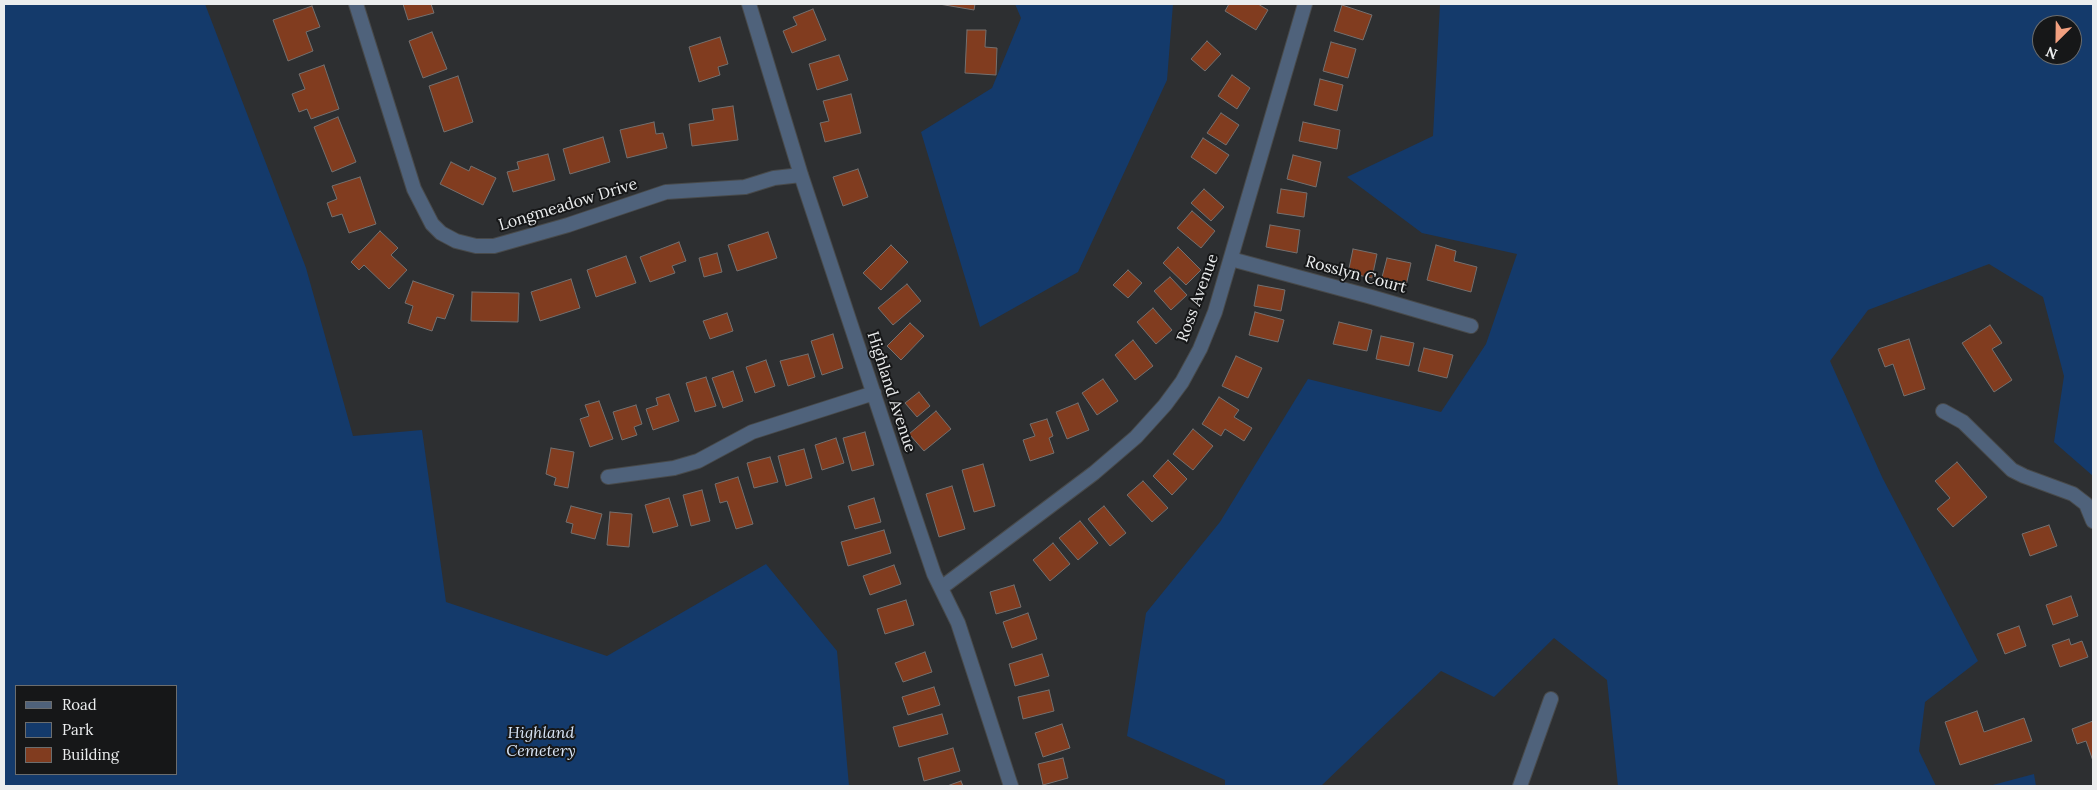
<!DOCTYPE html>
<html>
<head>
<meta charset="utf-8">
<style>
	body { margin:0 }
	#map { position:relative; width:2097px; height:790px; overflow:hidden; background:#2d2f31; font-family:Lora,serif }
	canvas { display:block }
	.frame { position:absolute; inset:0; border:5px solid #ebedee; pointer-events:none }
	.legend { position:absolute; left:15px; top:685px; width:162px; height:90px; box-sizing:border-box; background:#161718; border:1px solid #6b6d6e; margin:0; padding:6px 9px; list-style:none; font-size:15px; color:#ebedee }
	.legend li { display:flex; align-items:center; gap:10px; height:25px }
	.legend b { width:25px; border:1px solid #6b6d6e }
	.north { position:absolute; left:2032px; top:15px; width:50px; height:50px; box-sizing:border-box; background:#161718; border:1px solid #6b6d6e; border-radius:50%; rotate:203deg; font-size:14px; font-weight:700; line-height:20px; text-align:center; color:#ebedee }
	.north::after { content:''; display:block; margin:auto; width:18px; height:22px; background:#f2a080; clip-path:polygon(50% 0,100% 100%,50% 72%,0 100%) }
</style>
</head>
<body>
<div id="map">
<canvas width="2097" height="790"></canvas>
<div class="frame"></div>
<ul class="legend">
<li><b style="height:6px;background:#4f627b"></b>Road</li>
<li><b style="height:14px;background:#143a6b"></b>Park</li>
<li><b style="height:14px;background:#813c1f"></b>Building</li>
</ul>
<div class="north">N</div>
</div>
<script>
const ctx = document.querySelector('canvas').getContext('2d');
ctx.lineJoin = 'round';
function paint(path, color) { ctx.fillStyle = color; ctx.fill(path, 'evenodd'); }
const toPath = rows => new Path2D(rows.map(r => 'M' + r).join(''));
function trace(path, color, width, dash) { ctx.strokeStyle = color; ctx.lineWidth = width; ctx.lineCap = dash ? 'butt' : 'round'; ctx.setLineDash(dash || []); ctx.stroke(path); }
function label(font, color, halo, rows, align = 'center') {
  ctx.font = font + ' Lora,serif'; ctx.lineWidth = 4; ctx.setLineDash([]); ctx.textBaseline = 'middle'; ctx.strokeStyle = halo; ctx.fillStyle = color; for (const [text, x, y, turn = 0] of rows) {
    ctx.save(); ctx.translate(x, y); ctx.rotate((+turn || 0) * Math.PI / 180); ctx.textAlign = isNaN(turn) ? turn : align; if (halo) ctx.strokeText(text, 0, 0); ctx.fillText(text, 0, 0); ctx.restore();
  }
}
paint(toPath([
	[4,4,205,4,306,268,353,436,422,430,446,602,607,656,766,564,837,651,849,786,4,786],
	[176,686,176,774,16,774,16,686],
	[1015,4,1173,4,1167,80,1078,272,980,327,921,132,992,88,1021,18],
	[1440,4,2093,4,2093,476,2054,442,2064,376,2043,297,1989,264,1868,310,1830,361,1882,477,1978,661,1925,702,1919,751,1936,786,1618,786,1607,680,1554,638,1494,697,1441,671,1321,786,1225,786,1225,780,1127,736,1146,613,1220,522,1308,379,1441,412,1486,344,1517,254,1422,233,1347,177,1433,136],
	[2042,25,2072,25,2072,55,2042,55],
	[2034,774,2036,786,1989,786]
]), '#143a6b');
const building = toPath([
	[403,4,431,4,434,13,408,20,403,4],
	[939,4,975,4,974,10,939,4],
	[1229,4,1258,4,1268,10,1256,30,1225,11,1229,4],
	[1342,5,1372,15,1363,40,1334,31,1342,5],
	[312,6,320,27,306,32,313,51,288,61,273,20,312,6],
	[813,9,826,40,792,53,783,31,797,25,793,17,813,9],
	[967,30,986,30,985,47,997,48,996,75,965,73,967,30],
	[432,32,447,69,423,78,409,41,432,32],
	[720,37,728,64,718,67,720,75,699,82,689,47,720,37],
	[1207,41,1221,54,1205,71,1191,59,1207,41],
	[1331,42,1356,49,1348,78,1323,71,1331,42],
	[839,55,848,80,817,90,809,64,839,55],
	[324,65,339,109,311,119,307,109,299,112,292,94,305,89,299,74,324,65],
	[1232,75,1250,88,1237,109,1218,96,1232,75],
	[458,76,473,122,444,132,429,86,458,76],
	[1320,79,1343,85,1337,111,1314,105,1320,79],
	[851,94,861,133,825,142,820,123,829,121,823,101,851,94],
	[733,106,738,140,692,146,689,124,714,120,712,109,733,106],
	[1221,113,1239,125,1226,145,1207,133,1221,113],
	[338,117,356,162,332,172,314,127,338,117],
	[654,122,656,134,663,133,667,148,627,158,620,130,654,122],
	[1303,122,1340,130,1337,149,1299,141,1303,122],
	[603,137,610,162,570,174,563,149,603,137],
	[1203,138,1229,155,1216,174,1191,157,1203,138],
	[548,154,555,180,513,192,507,172,519,169,517,162,548,154],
	[1293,155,1321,162,1316,187,1287,179,1293,155],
	[451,162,469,171,471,166,496,178,483,205,440,184,451,162],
	[858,169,868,197,843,206,833,177,858,169],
	[360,177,376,224,349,233,342,214,332,217,327,203,337,199,332,186,360,177],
	[1204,189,1224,207,1211,221,1191,203,1204,189],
	[1281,189,1307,193,1304,217,1277,213,1281,189],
	[1192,211,1215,231,1201,248,1177,228,1192,211],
	[1270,225,1300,230,1297,253,1266,247,1270,225],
	[380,231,398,248,391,255,407,270,389,289,364,265,359,270,351,262,380,231],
	[768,232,777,258,737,271,728,245,768,232],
	[679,242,686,261,672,266,675,273,650,282,640,257,679,242],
	[891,245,908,262,881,290,863,273,891,245],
	[1436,245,1456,251,1454,261,1477,267,1471,292,1427,280,1436,245],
	[1178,247,1201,270,1186,285,1163,263,1178,247],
	[1353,249,1377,254,1372,278,1348,273,1353,249],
	[717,253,722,272,704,277,699,258,717,253],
	[626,256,636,283,596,297,587,270,626,256],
	[1387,258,1411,263,1406,286,1381,281,1387,258],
	[1128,270,1142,283,1128,298,1113,285,1128,270],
	[1170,277,1187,295,1171,310,1154,291,1170,277],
	[571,279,580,308,540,321,531,292,571,279],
	[413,281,454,295,445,319,437,317,432,331,408,323,413,306,405,303,413,281],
	[907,284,921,301,893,325,878,308,907,284],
	[1258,285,1285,290,1281,311,1254,306,1258,285],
	[472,292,519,293,518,322,471,321,472,292],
	[1153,308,1172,330,1156,344,1137,322,1153,308],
	[1255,312,1284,320,1278,342,1249,335,1255,312],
	[727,313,733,331,710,339,703,321,727,313],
	[1339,322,1372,330,1367,351,1333,344,1339,322],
	[910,323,924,336,901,360,887,346,910,323],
	[1990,325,2002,343,1992,349,2012,380,1994,392,1962,343,1990,325],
	[833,334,843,368,822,375,811,341,833,334],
	[1381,336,1414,343,1409,366,1376,359,1381,336],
	[1909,339,1925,389,1904,396,1893,364,1885,367,1878,349,1909,339],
	[1133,340,1153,366,1135,380,1115,355,1133,340],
	[1424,348,1453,355,1447,378,1418,371,1424,348],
	[808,354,815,377,788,386,780,361,808,354],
	[1236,356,1262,368,1248,398,1222,386,1236,356],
	[766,360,775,386,755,393,746,367,766,360],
	[733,371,743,401,723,408,712,378,733,371],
	[706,377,716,406,695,412,686,383,706,377],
	[1103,379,1118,401,1097,415,1082,393,1103,379],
	[919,392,930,406,917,417,905,403,919,392],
	[669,394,679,421,653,430,646,409,658,405,656,398,669,394],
	[1219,397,1239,410,1234,417,1252,428,1244,441,1225,429,1221,436,1202,424,1219,397],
	[599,401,613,439,590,447,580,419,589,416,585,405,599,401],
	[1078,403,1089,430,1067,439,1056,412,1078,403],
	[636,405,642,424,634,427,637,435,622,440,613,412,636,405],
	[936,411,951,429,924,451,909,434,936,411],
	[1047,419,1053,436,1049,438,1054,453,1030,461,1023,440,1035,436,1030,424,1047,419],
	[1193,429,1213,446,1193,470,1173,454,1193,429],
	[865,432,874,465,852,471,843,438,865,432],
	[836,438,844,463,822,470,815,445,836,438],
	[551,448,574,452,568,488,554,485,556,478,546,474,551,448],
	[804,449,812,478,786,486,778,456,804,449],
	[770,457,778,482,754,488,747,463,770,457],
	[1168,460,1187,479,1172,495,1153,476,1168,460],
	[1957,462,1987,497,1953,527,1937,509,1950,498,1935,481,1957,462],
	[983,464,995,506,974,512,962,470,983,464],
	[738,477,753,524,736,529,727,501,720,503,715,484,738,477],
	[1143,481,1168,508,1152,522,1127,495,1143,481],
	[952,486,965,529,939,537,926,494,952,486],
	[702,490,710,521,691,526,683,495,702,490],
	[669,498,678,526,653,533,645,505,669,498],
	[874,498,881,522,855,529,848,506,874,498],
	[571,506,602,514,595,539,571,533,573,524,566,522,571,506],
	[1104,506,1126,533,1110,546,1088,519,1104,506],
	[610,512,632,514,629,547,607,545,610,512],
	[1080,521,1098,543,1078,560,1059,538,1080,521],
	[2049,525,2057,546,2030,556,2022,534,2049,525],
	[884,530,891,553,848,566,841,542,884,530],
	[1053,543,1070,564,1050,581,1033,560,1053,543],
	[894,565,901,584,870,595,863,576,894,565],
	[1014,585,1021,607,996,614,990,592,1014,585],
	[2071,596,2078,616,2053,625,2046,605,2071,596],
	[906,600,914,625,885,634,877,609,906,600],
	[1028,613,1037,639,1012,648,1003,622,1028,613],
	[2019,626,2026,646,2005,654,1997,634,2019,626],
	[2069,639,2071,645,2082,641,2088,657,2060,667,2052,645,2069,639],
	[925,652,932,672,903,682,895,663,925,652],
	[1042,654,1049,676,1015,686,1009,664,1042,654],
	[934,687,940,705,908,715,902,697,934,687],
	[1049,690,1054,711,1023,719,1018,697,1049,690],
	[1977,711,1984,732,2024,718,2032,741,1960,765,1945,722,1977,711],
	[942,714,948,734,899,747,893,727,942,714],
	[2093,721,2093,761,2086,741,2077,744,2072,729,2093,721],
	[1062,724,1070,748,1043,757,1035,733,1062,724],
	[953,748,960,771,924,781,918,758,953,748],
	[1063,758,1068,778,1043,785,1038,764,1063,758],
	[961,781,963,786,947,786,961,781]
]);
paint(building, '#813c1f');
trace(building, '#74706f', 1);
const street = toPath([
	[356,4,414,189,432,224,441,233,456,241,476,246,494,246,568,225,666,192,745,187,774,178,801,175],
	[749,4,801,175,914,515,934,574,958,623,1011,786],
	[1231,259,1368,296,1471,326],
	[1943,411,1963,422,2012,470,2024,476,2073,494,2086,504,2093,521],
	[608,477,674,468,698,461,752,432,874,393],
	[941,588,1094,473,1136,437,1165,405,1182,382,1200,349,1215,312,1305,4],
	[1520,786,1551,699]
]);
trace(street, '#484a4b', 16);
trace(street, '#4f627b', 14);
label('16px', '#ebedee', '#161718', [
	["Longmeadow Drive",568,205,-17],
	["Rosslyn Court",1356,275,15],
	["Ross Avenue",1198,298,-70],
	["Highland Avenue",891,392,72]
]);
label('italic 16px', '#d8e4f5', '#161718', [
	["Highland",541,733],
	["Cemetery",541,751]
]);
</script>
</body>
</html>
